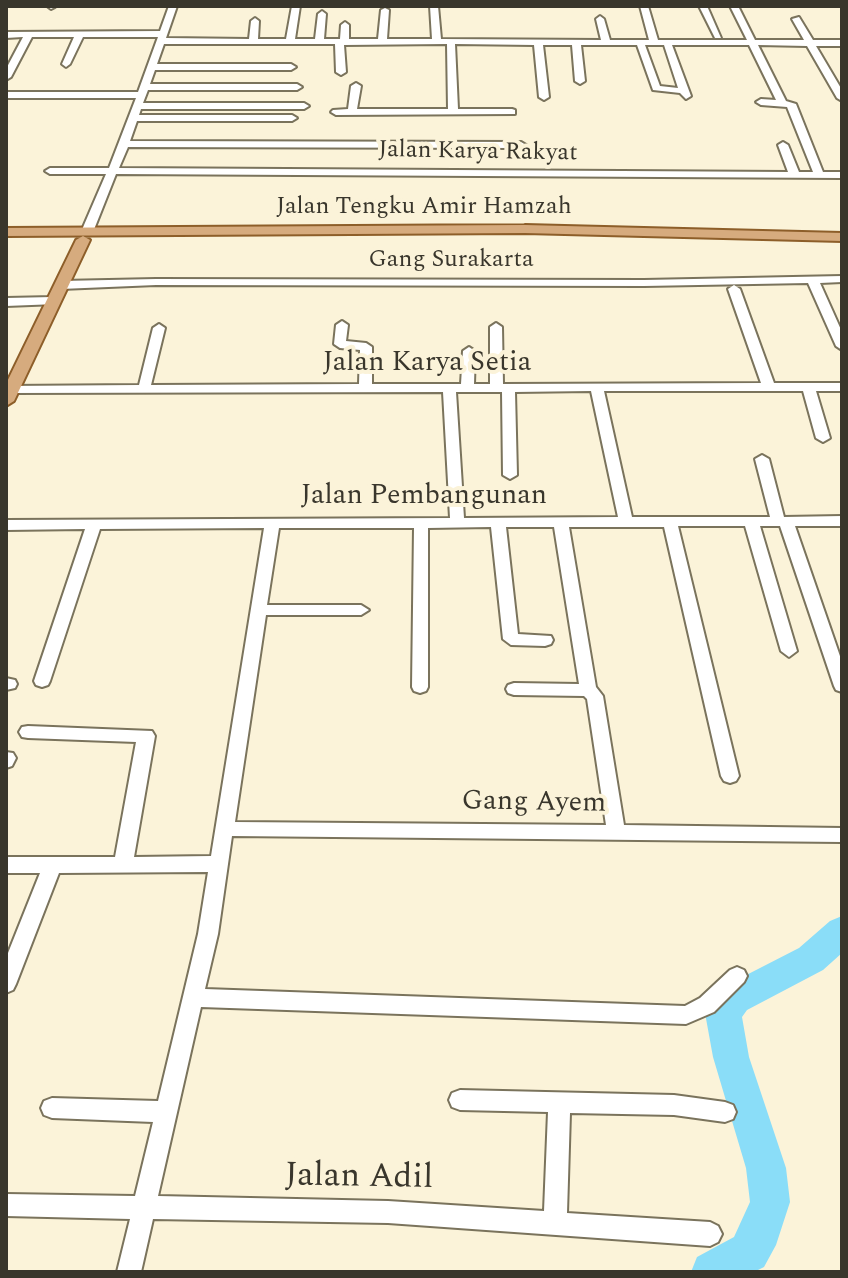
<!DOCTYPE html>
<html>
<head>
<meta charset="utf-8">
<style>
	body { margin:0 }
	#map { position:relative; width:848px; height:1278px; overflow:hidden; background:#fbf3d9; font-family:Spectral,serif }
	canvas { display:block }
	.frame { position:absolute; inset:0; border:8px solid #39362c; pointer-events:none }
</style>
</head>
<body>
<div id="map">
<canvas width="848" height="1278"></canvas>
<div class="frame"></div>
</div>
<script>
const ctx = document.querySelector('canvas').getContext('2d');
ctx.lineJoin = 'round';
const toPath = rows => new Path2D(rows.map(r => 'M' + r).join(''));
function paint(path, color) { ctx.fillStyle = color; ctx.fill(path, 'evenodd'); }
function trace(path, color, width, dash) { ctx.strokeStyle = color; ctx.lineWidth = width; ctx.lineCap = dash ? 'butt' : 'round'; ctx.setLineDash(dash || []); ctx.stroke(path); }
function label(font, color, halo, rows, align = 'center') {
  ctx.font = font + ' Spectral,serif'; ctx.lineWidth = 8; ctx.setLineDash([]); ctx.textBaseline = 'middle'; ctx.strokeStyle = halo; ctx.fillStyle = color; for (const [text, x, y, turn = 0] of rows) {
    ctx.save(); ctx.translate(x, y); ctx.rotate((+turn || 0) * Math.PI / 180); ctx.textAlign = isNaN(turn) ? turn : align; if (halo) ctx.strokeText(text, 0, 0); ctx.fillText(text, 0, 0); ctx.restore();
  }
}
paint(toPath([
	[842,916,842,953,823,970,747,1010,742,1017,749,1057,786,1168,790,1202,776,1245,764,1267,754,1272,691,1272,697,1257,734,1237,750,1202,746,1168,713,1057,705,1013,721,988,799,948,830,921,842,916]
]), '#8addf8');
const minor = toPath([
	[47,6,55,6,55,7,51,9,47,6],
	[169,6,177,6,166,38,249,39,251,21,255,18,259,21,258,39,286,39,292,6,300,6,295,39,315,39,318,14,322,11,326,14,324,39,340,39,341,25,345,22,349,25,349,39,378,39,381,10,385,8,389,10,387,39,432,39,430,6,438,6,441,39,601,40,596,19,600,16,604,19,610,40,649,40,640,6,648,6,658,40,747,40,730,6,738,6,755,40,804,40,792,19,799,17,813,40,842,40,842,46,816,46,842,90,842,101,837,98,807,46,758,45,786,101,796,104,823,172,842,172,842,178,116,174,93,232,83,234,81,232,106,174,50,174,45,171,50,168,109,168,136,98,6,98,6,92,138,92,158,37,83,37,70,64,66,67,62,64,74,37,32,37,11,77,6,80,6,69,23,37,6,38,6,32,160,31,169,6],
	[164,44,335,44,336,72,341,75,346,72,344,45,447,44,448,109,357,109,361,86,356,83,351,86,348,109,333,110,331,112,336,115,515,114,515,110,512,109,458,109,455,44,534,45,539,97,544,100,549,97,543,45,572,45,575,81,580,84,585,81,581,45,637,45,653,90,680,93,686,99,691,96,672,45,749,45,776,100,761,99,756,102,761,105,787,107,813,172,799,172,788,145,783,142,778,145,788,172,119,168,128,147,521,148,526,145,521,142,130,141,137,121,292,121,297,118,292,115,139,115,141,109,304,109,309,106,304,103,143,103,148,90,297,90,302,87,297,84,150,84,155,70,291,70,296,67,291,64,157,64,164,44],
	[645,45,664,45,678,88,660,86,645,45],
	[699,6,707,6,721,38,715,38,699,6],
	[842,276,842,282,820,283,842,332,842,350,836,346,808,283,644,286,156,285,61,289,55,285,61,281,156,279,644,280,842,276],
	[734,285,740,289,774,383,842,383,842,391,816,391,830,438,823,442,816,438,803,391,604,391,632,517,770,517,755,459,762,455,769,459,784,517,842,516,842,526,795,526,842,662,842,692,836,690,834,686,780,526,760,526,797,651,789,657,781,651,745,526,678,526,739,776,736,781,730,783,724,781,721,776,664,527,569,527,596,687,603,696,624,825,842,828,842,842,232,836,218,934,205,989,685,1006,700,998,730,970,737,967,744,970,747,976,744,982,714,1012,686,1024,201,1007,158,1196,388,1201,544,1211,548,1112,460,1110,452,1107,449,1100,452,1093,460,1090,674,1095,725,1102,733,1105,736,1112,733,1119,725,1122,674,1115,570,1113,567,1213,710,1222,718,1226,722,1234,718,1242,710,1246,388,1223,153,1219,141,1272,117,1272,130,1219,6,1216,6,1194,135,1196,153,1122,52,1118,44,1115,41,1108,44,1101,52,1098,158,1101,198,934,208,872,59,873,16,984,13,990,6,993,6,958,40,873,6,873,6,857,115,857,136,742,28,738,22,737,19,732,22,727,28,726,152,731,155,736,134,857,211,856,264,528,100,529,50,681,48,685,42,687,36,685,34,681,85,529,6,530,6,520,450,518,443,392,11,393,6,391,6,386,139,385,153,328,159,324,165,328,151,385,359,384,360,350,340,348,334,344,336,325,342,321,348,325,346,341,366,343,372,347,372,384,461,384,463,351,469,347,475,351,474,384,490,384,490,327,496,323,502,327,503,384,761,383,728,289,734,285],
	[591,391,618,517,464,518,456,392,502,392,503,475,510,479,517,475,515,392,591,391],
	[491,527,503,639,511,645,545,646,551,644,553,640,551,636,518,634,506,527,554,527,579,684,514,683,508,685,506,689,508,693,514,695,584,696,587,699,606,825,235,822,266,615,361,615,369,610,361,605,267,605,279,528,414,528,412,687,414,691,420,693,426,691,428,687,428,528,491,527],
	[53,297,57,298,57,304,6,306,6,298,53,297],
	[6,678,15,680,17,684,15,688,6,690,6,678],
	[6,752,13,753,16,758,12,766,6,768,6,752]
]);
const major = toPath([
	[525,225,842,233,842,241,525,233,6,236,6,228,525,225],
	[83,236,90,240,14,401,6,406,6,384,76,240,83,236]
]);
trace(minor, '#7a735c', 4);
trace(major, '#8d5e29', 4);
paint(minor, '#fff');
paint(major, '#d6ab7e');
label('24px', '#39362c', '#fbf3d9', [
	["Jalan Karya Rakyat",478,153,1],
	["Jalan Tengku Amir Hamzah",424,208],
	["Gang Surakarta",451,261]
]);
label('28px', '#39362c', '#fbf3d9', [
	["Jalan Karya Setia",427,365],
	["Jalan Pembangunan",424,498],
	["Gang Ayem",534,804,1]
]);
label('34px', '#39362c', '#fbf3d9', [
	["Jalan Adil",359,1179,1]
]);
</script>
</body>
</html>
